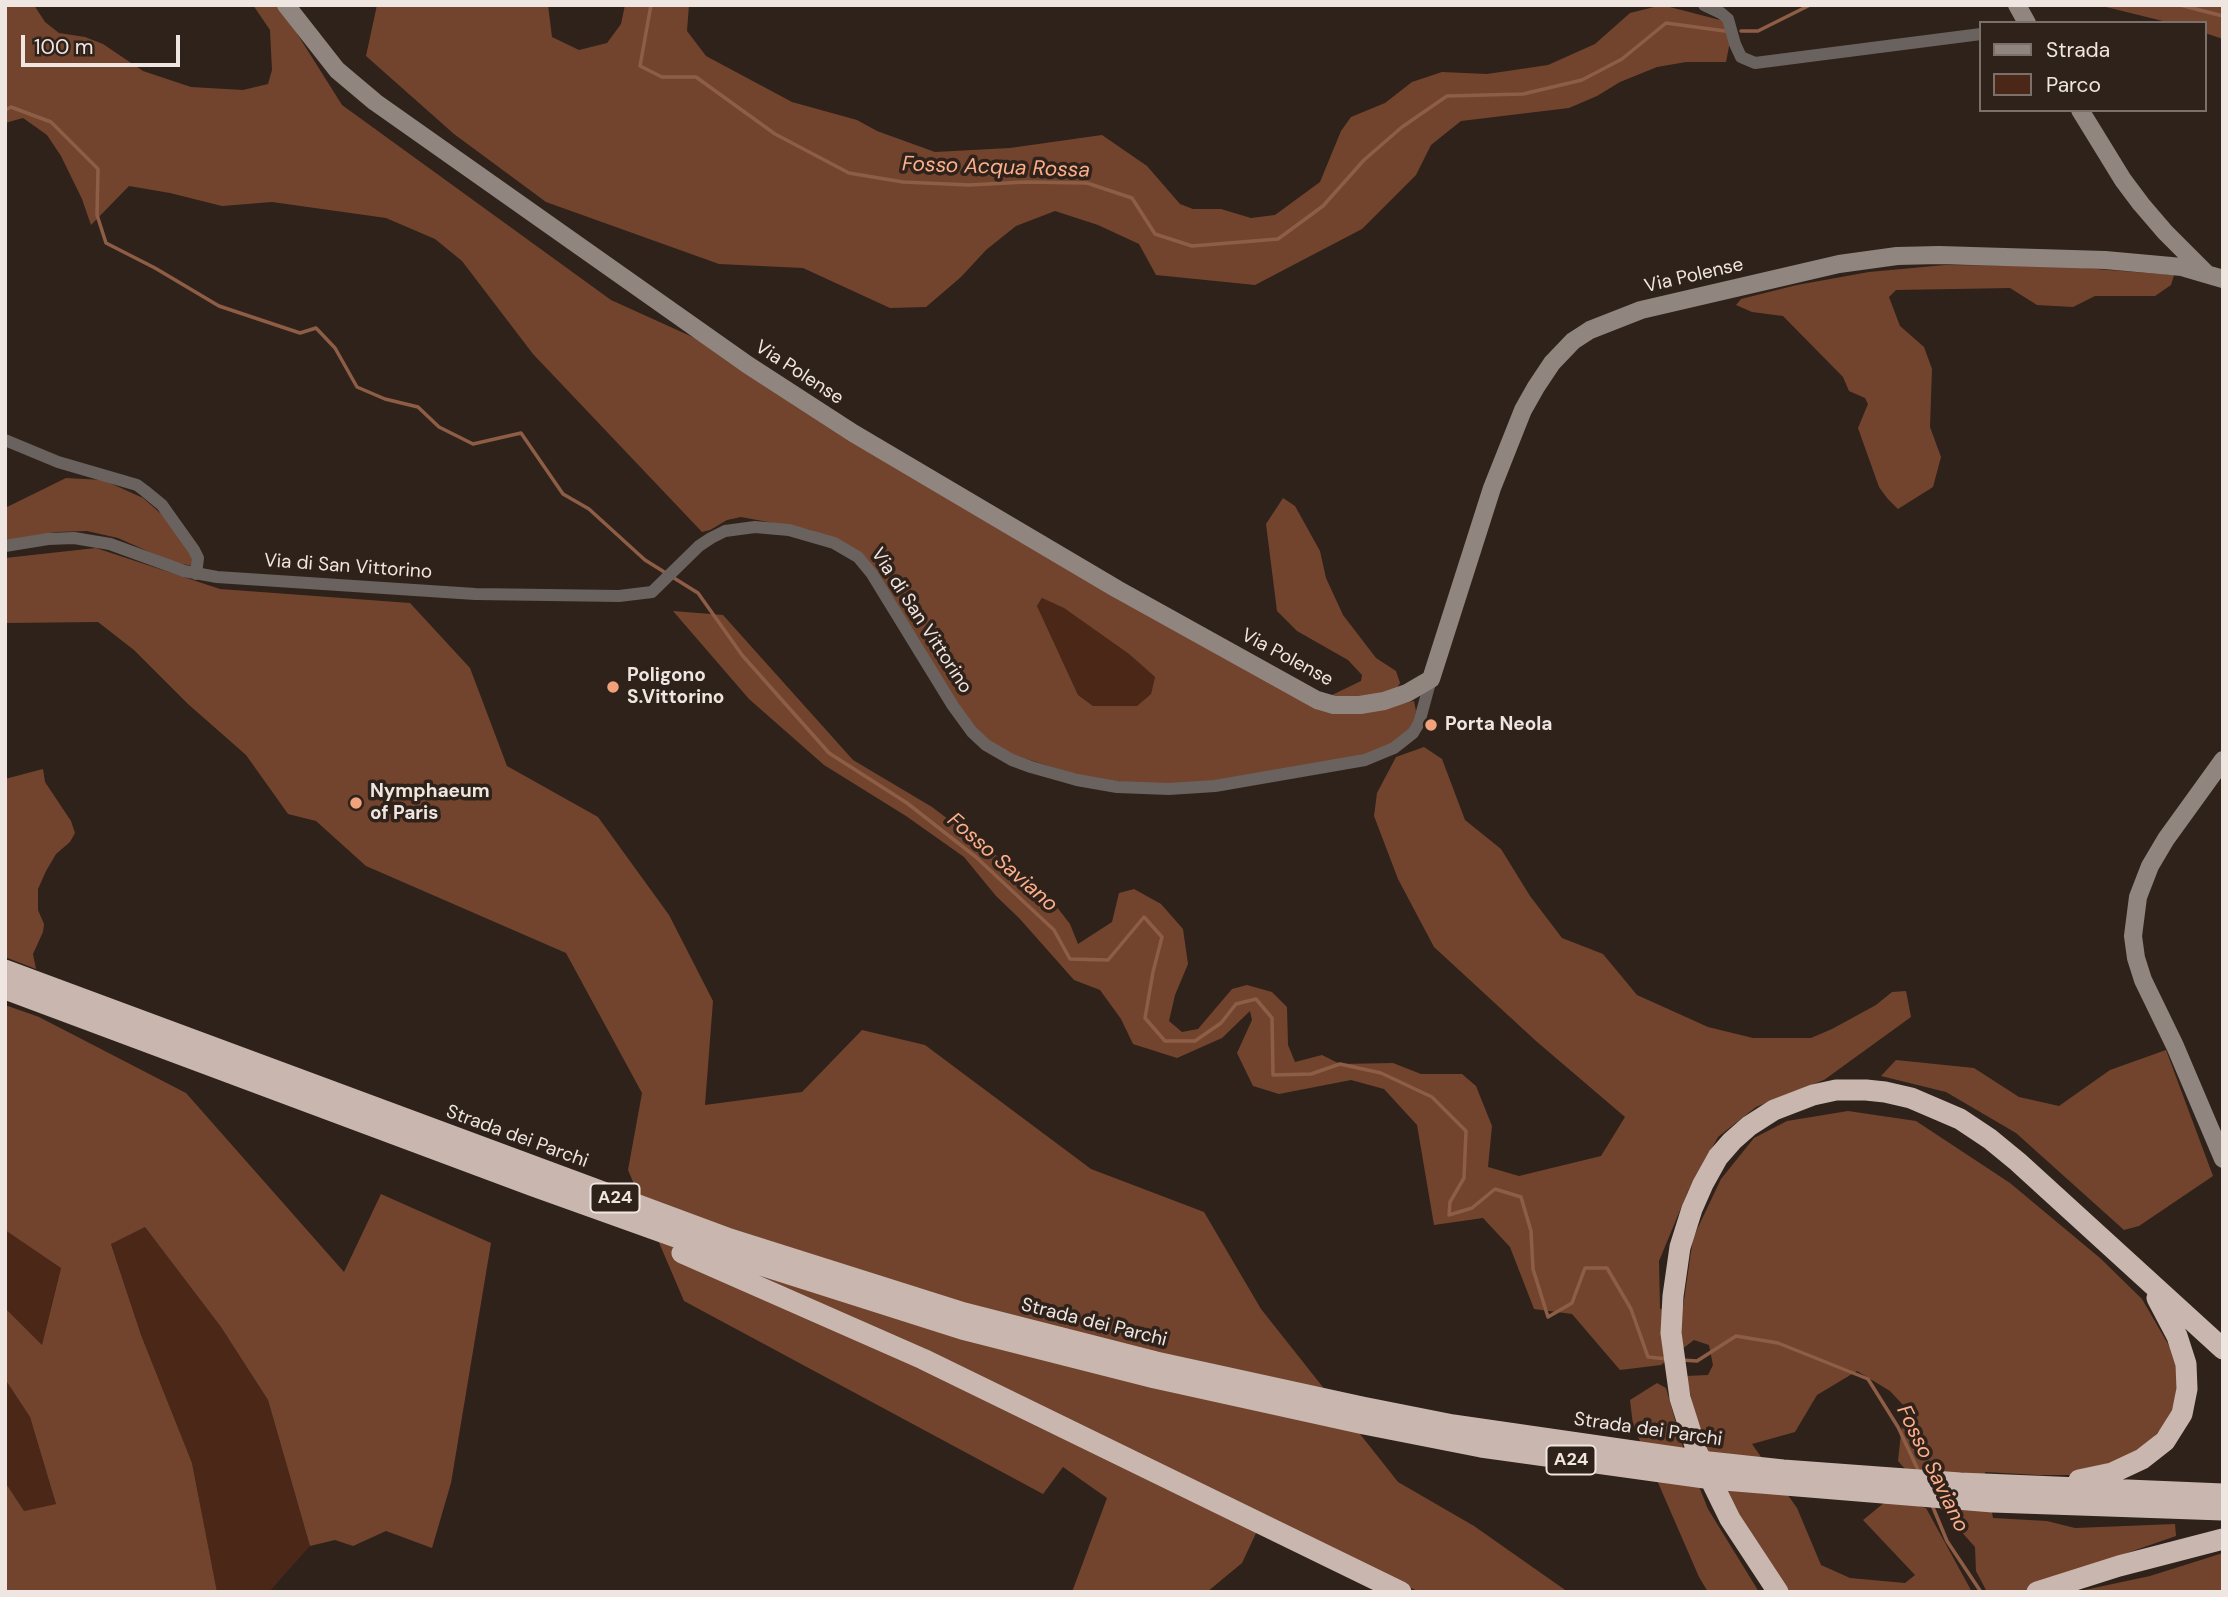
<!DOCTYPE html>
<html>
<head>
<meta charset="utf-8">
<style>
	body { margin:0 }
	#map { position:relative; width:2228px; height:1597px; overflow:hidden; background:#2f221b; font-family:"DM Sans",sans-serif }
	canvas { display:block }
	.frame { position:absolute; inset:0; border:7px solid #efe5e1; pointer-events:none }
	.legend { position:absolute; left:1979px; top:21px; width:228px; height:91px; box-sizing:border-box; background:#2f221b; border:2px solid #7c706a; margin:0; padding:9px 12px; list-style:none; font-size:21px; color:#efe5e1 }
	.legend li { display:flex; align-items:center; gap:14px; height:35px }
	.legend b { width:35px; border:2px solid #7c706a }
	.scale { position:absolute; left:21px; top:35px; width:159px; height:32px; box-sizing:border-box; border:4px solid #efe5e1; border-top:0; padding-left:9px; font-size:21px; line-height:24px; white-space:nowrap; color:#efe5e1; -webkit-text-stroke:5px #2f221b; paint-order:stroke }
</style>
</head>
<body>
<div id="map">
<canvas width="2228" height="1597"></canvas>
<div class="frame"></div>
<ul class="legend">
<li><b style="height:9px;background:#90857f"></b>Strada</li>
<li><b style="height:19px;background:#4a2716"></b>Parco</li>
</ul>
<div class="scale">100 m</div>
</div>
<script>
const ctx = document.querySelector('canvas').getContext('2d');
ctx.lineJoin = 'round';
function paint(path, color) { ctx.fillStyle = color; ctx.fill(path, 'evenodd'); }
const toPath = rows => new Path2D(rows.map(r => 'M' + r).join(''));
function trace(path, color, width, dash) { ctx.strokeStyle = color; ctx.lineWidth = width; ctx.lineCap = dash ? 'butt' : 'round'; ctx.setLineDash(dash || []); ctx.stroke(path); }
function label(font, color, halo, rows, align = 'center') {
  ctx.font = font + ' "DM Sans",sans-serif'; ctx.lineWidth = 7; ctx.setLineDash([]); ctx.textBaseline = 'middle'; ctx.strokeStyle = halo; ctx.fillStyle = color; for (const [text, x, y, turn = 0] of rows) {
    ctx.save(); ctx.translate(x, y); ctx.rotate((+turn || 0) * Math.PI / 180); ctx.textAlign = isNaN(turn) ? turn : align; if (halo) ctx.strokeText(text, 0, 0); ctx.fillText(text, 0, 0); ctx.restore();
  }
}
paint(toPath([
	[1043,598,1064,608,1129,654,1155,677,1151,694,1137,706,1093,706,1078,695,1037,606],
	[145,1227,221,1327,268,1400,310,1546,269,1592,217,1592,192,1463,141,1335,111,1243],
	[5,1230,61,1267,42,1345,5,1308],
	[5,1379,30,1417,56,1504,24,1511,5,1482]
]), '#4a2716');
paint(toPath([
	[5,5,34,5,45,22,59,33,85,37,103,44,143,71,191,87,243,90,268,84,272,70,270,30,253,5,279,5,342,105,611,300,708,344,851,437,1359,713,1414,701,1416,711,1414,721,1407,733,1392,744,1364,756,1241,778,1190,784,1135,784,1078,775,1014,755,989,741,976,728,957,703,876,572,811,530,741,517,727,520,710,530,702,532,533,354,462,261,435,239,386,218,272,202,222,206,170,193,129,186,91,225,82,199,61,156,47,135,23,118,5,123],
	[1042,598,1064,608,1129,654,1155,677,1151,694,1137,706,1093,706,1078,695,1037,606],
	[377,5,548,5,552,37,579,50,607,43,621,24,625,5,689,5,687,31,706,56,792,102,857,120,877,131,935,152,1010,148,1102,135,1147,166,1180,204,1193,209,1221,209,1251,218,1275,215,1320,182,1341,131,1351,117,1385,103,1412,82,1442,72,1487,74,1548,65,1595,44,1630,13,1662,5,1720,20,1728,26,1730,41,1726,62,1686,62,1657,67,1620,82,1597,96,1569,108,1461,121,1431,145,1416,175,1362,229,1255,285,1156,275,1139,244,1098,225,1055,211,1016,226,986,250,961,277,926,307,890,308,803,268,719,264,546,202,454,134,366,56],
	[2035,5,2223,5,2223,39,2205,33,2205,23,2171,23,2098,5],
	[1945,265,2057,266,2174,275,2171,285,2155,296,2095,296,2073,307,2037,305,2010,288,1896,290,1889,297,1900,326,1924,347,1932,369,1930,427,1941,457,1933,487,1898,509,1887,498,1879,487,1858,428,1868,404,1865,398,1849,391,1843,377,1783,316,1752,312,1736,305,1741,299,1797,285,1869,272],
	[66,478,103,480,143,498,167,519,195,558,193,566,172,562,118,538,87,531,56,532,5,541,5,508],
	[1283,498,1295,506,1320,551,1326,578,1343,615,1376,658,1396,671,1400,683,1393,694,1332,702,1332,695,1361,681,1362,675,1348,660,1297,631,1277,611,1266,524],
	[96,548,220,589,410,603,470,668,507,766,598,817,669,915,713,1001,705,1105,802,1092,862,1030,925,1045,1091,1169,1204,1212,1261,1309,1398,1482,1474,1526,1568,1592,1419,1592,1265,1514,1242,1563,1207,1592,1072,1592,1107,1498,1063,1467,1043,1494,684,1301,628,1170,642,1093,566,953,366,866,316,821,288,814,246,755,188,704,134,650,98,622,5,623,5,558],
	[673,611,723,615,853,760,932,807,1046,893,1070,924,1078,944,1112,922,1119,893,1134,889,1161,904,1183,929,1188,964,1175,995,1169,1021,1182,1032,1198,1029,1232,989,1247,985,1272,992,1287,1007,1288,1045,1295,1062,1322,1055,1340,1064,1393,1063,1421,1074,1462,1074,1476,1086,1492,1126,1488,1167,1519,1176,1601,1156,1625,1117,1536,1041,1434,947,1398,879,1374,816,1377,793,1396,757,1424,747,1442,759,1465,820,1501,849,1530,896,1562,938,1603,954,1637,995,1708,1027,1753,1038,1811,1038,1832,1029,1876,1005,1892,992,1906,991,1911,1017,1824,1080,1756,1107,1718,1137,1688,1191,1659,1261,1660,1309,1683,1307,1693,1238,1721,1179,1754,1138,1787,1121,1848,1111,1916,1121,2010,1183,2100,1258,2142,1299,2175,1356,2179,1388,2177,1406,2165,1425,2136,1455,2086,1475,2038,1475,1985,1472,1993,1518,2047,1521,2075,1528,2175,1524,2176,1536,2032,1586,2033,1592,1987,1592,1976,1571,1975,1547,1898,1461,1904,1406,1890,1391,1857,1371,1817,1395,1795,1432,1752,1444,1797,1508,1821,1565,1850,1578,1905,1583,1915,1575,1863,1520,1890,1498,1926,1508,1972,1592,1789,1592,1727,1499,1699,1430,1686,1376,1708,1375,1713,1365,1709,1345,1694,1340,1661,1365,1620,1370,1572,1314,1534,1309,1510,1247,1483,1218,1434,1225,1417,1125,1384,1089,1351,1080,1279,1094,1253,1086,1237,1053,1252,1020,1250,1011,1222,1038,1177,1058,1133,1044,1121,1019,1100,990,1074,980,1019,918,996,896,964,857,906,816,824,765,749,699],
	[43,769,45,782,71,821,75,833,70,842,56,854,46,871,38,889,38,910,44,924,43,932,33,954,36,969,5,957,5,779],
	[5,1005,39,1017,186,1093,344,1272,381,1194,491,1243,451,1483,432,1548,386,1531,353,1546,335,1540,310,1546,268,1400,221,1327,145,1227,111,1244,141,1335,192,1463,217,1592,5,1592,5,1482,24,1511,56,1504,30,1417,5,1379,5,1308,42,1345,61,1268,5,1230],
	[2166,1050,2213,1176,2139,1226,2124,1230,2016,1133,1946,1092,1881,1076,1896,1060,1974,1068,2019,1097,2059,1106,2110,1070],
	[1657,1383,1666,1388,1682,1444,1708,1509,1759,1592,1708,1592,1699,1577,1633,1425,1630,1400],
	[2223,1553,2223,1592,2075,1592,2150,1576]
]), '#73442d');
trace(toPath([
	[651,5,640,66,662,77,696,77,775,134,849,173,903,182,969,185,1025,182,1087,183,1132,198,1155,234,1192,246,1278,239,1323,206,1364,160,1402,127,1447,96,1523,94,1582,80,1622,59,1666,23,1725,31],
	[2180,5,2223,16],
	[1741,31,1758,31,1810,5],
	[5,110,11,107,51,122,98,169,97,215,106,243,155,268,219,306,300,333,316,328,335,348,357,387,385,399,418,407,439,427,473,444,521,433,563,494,589,509,645,560,698,593,742,655,829,753,907,803,976,857,1054,930,1070,959,1108,960,1144,917,1162,937,1153,972,1145,1018,1165,1041,1195,1041,1221,1023,1236,1004,1256,999,1272,1018,1273,1075,1311,1074,1340,1064,1381,1073,1432,1097,1466,1131,1464,1178,1450,1202,1449,1215,1472,1208,1495,1189,1521,1197,1531,1231,1533,1269,1548,1317,1572,1303,1585,1268,1607,1268,1631,1309,1648,1357,1667,1359],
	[1681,1360,1697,1361,1736,1336,1778,1343,1868,1379,1898,1427,1919,1472],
	[1932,1505,1947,1541,1981,1592]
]), '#8e5d45', 3.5);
trace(toPath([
	[1704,5,1721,13,1728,19,1735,44,1741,57,1755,63,1981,34],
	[5,440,58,462,137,485,145,491,162,505,194,550,198,558,196,574],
	[5,546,48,539,74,538,110,544,184,571,217,577,475,594,619,596,652,592,699,546,711,538,725,531,755,527,789,530,834,543,858,557,872,574,953,706,972,732,986,745,1012,760,1031,767,1077,780,1117,787,1169,789,1215,786,1365,760,1394,748,1413,733,1419,723,1431,679]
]), '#69625f', 12);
trace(toPath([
	[286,5,337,70,375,102,748,365,853,433,1117,589,1317,700,1334,705,1360,705,1384,701,1407,693,1431,679,1492,488,1523,410,1536,387,1552,363,1573,341,1590,330,1641,310,1839,264,1897,256,1939,255,2105,260,2182,267,2223,279],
	[2017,5,2027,23],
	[2080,110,2123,180,2141,204,2165,232,2205,272],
	[2223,760,2166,839,2150,866,2138,897,2133,936,2136,958,2143,980,2175,1046,2223,1159]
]), '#90857f', 18);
trace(toPath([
	[5,970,730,1239,964,1313,1156,1362,1362,1407,1453,1425,1709,1462,1783,1470,1960,1483,2223,1494],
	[5,989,533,1186,704,1247,962,1329,1155,1378,1364,1424,1481,1447,1712,1479,1993,1502,2223,1510],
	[682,1253,923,1359,1401,1592],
	[2079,1480,2112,1473,2142,1459,2165,1441,2182,1414,2187,1389,2186,1364,2177,1336,2157,1298],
	[1778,1592,1730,1519,1697,1452,1680,1398,1671,1333,1673,1296,1680,1247,1692,1209,1703,1184,1718,1157,1732,1141,1749,1126,1774,1110,1813,1095,1836,1090,1866,1090,1885,1092,1911,1098,1960,1119,1990,1139,2018,1162,2223,1349],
	[2037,1592,2119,1566,2223,1539]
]), '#c9b7af', 21);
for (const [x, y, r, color] of [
	[613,687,7,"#f1a27b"],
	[1431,725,7,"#f1a27b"],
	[356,803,7,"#f1a27b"]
]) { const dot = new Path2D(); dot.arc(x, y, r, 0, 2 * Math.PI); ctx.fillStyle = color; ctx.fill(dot); trace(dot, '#2f221b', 2.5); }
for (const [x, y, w] of [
	[615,1198,49],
	[1571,1460,49]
]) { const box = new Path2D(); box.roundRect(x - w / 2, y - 14.5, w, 29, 5); ctx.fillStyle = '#2f221b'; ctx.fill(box); trace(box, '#efe5e1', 2); }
label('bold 18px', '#efe5e1', null, [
	["A24",615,1198],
	["A24",1571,1460]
]);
label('19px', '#efe5e1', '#2f221b', [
	["Via Polense",1694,276,-13],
	["Via Polense",799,373,33],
	["Via di San Vittorino",348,567,4],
	["Via di San Vittorino",921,621,57],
	["Via Polense",1287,658,28],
	["Strada dei Parchi",517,1137,20],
	["Strada dei Parchi",1094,1323,14],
	["Strada dei Parchi",1648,1430,8]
]);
label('bold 19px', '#efe5e1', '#2f221b', [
	["Poligono",627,676],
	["S.Vittorino",627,698],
	["Porta Neola",1445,725],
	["Nymphaeum",370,792],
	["of Paris",370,814]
], 'left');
label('italic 21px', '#fcaf8a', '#2f221b', [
	["Fosso Acqua Rossa",996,168,2],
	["Fosso Saviano",1002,863,41],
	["Fosso Saviano",1932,1469,64]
]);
</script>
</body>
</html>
